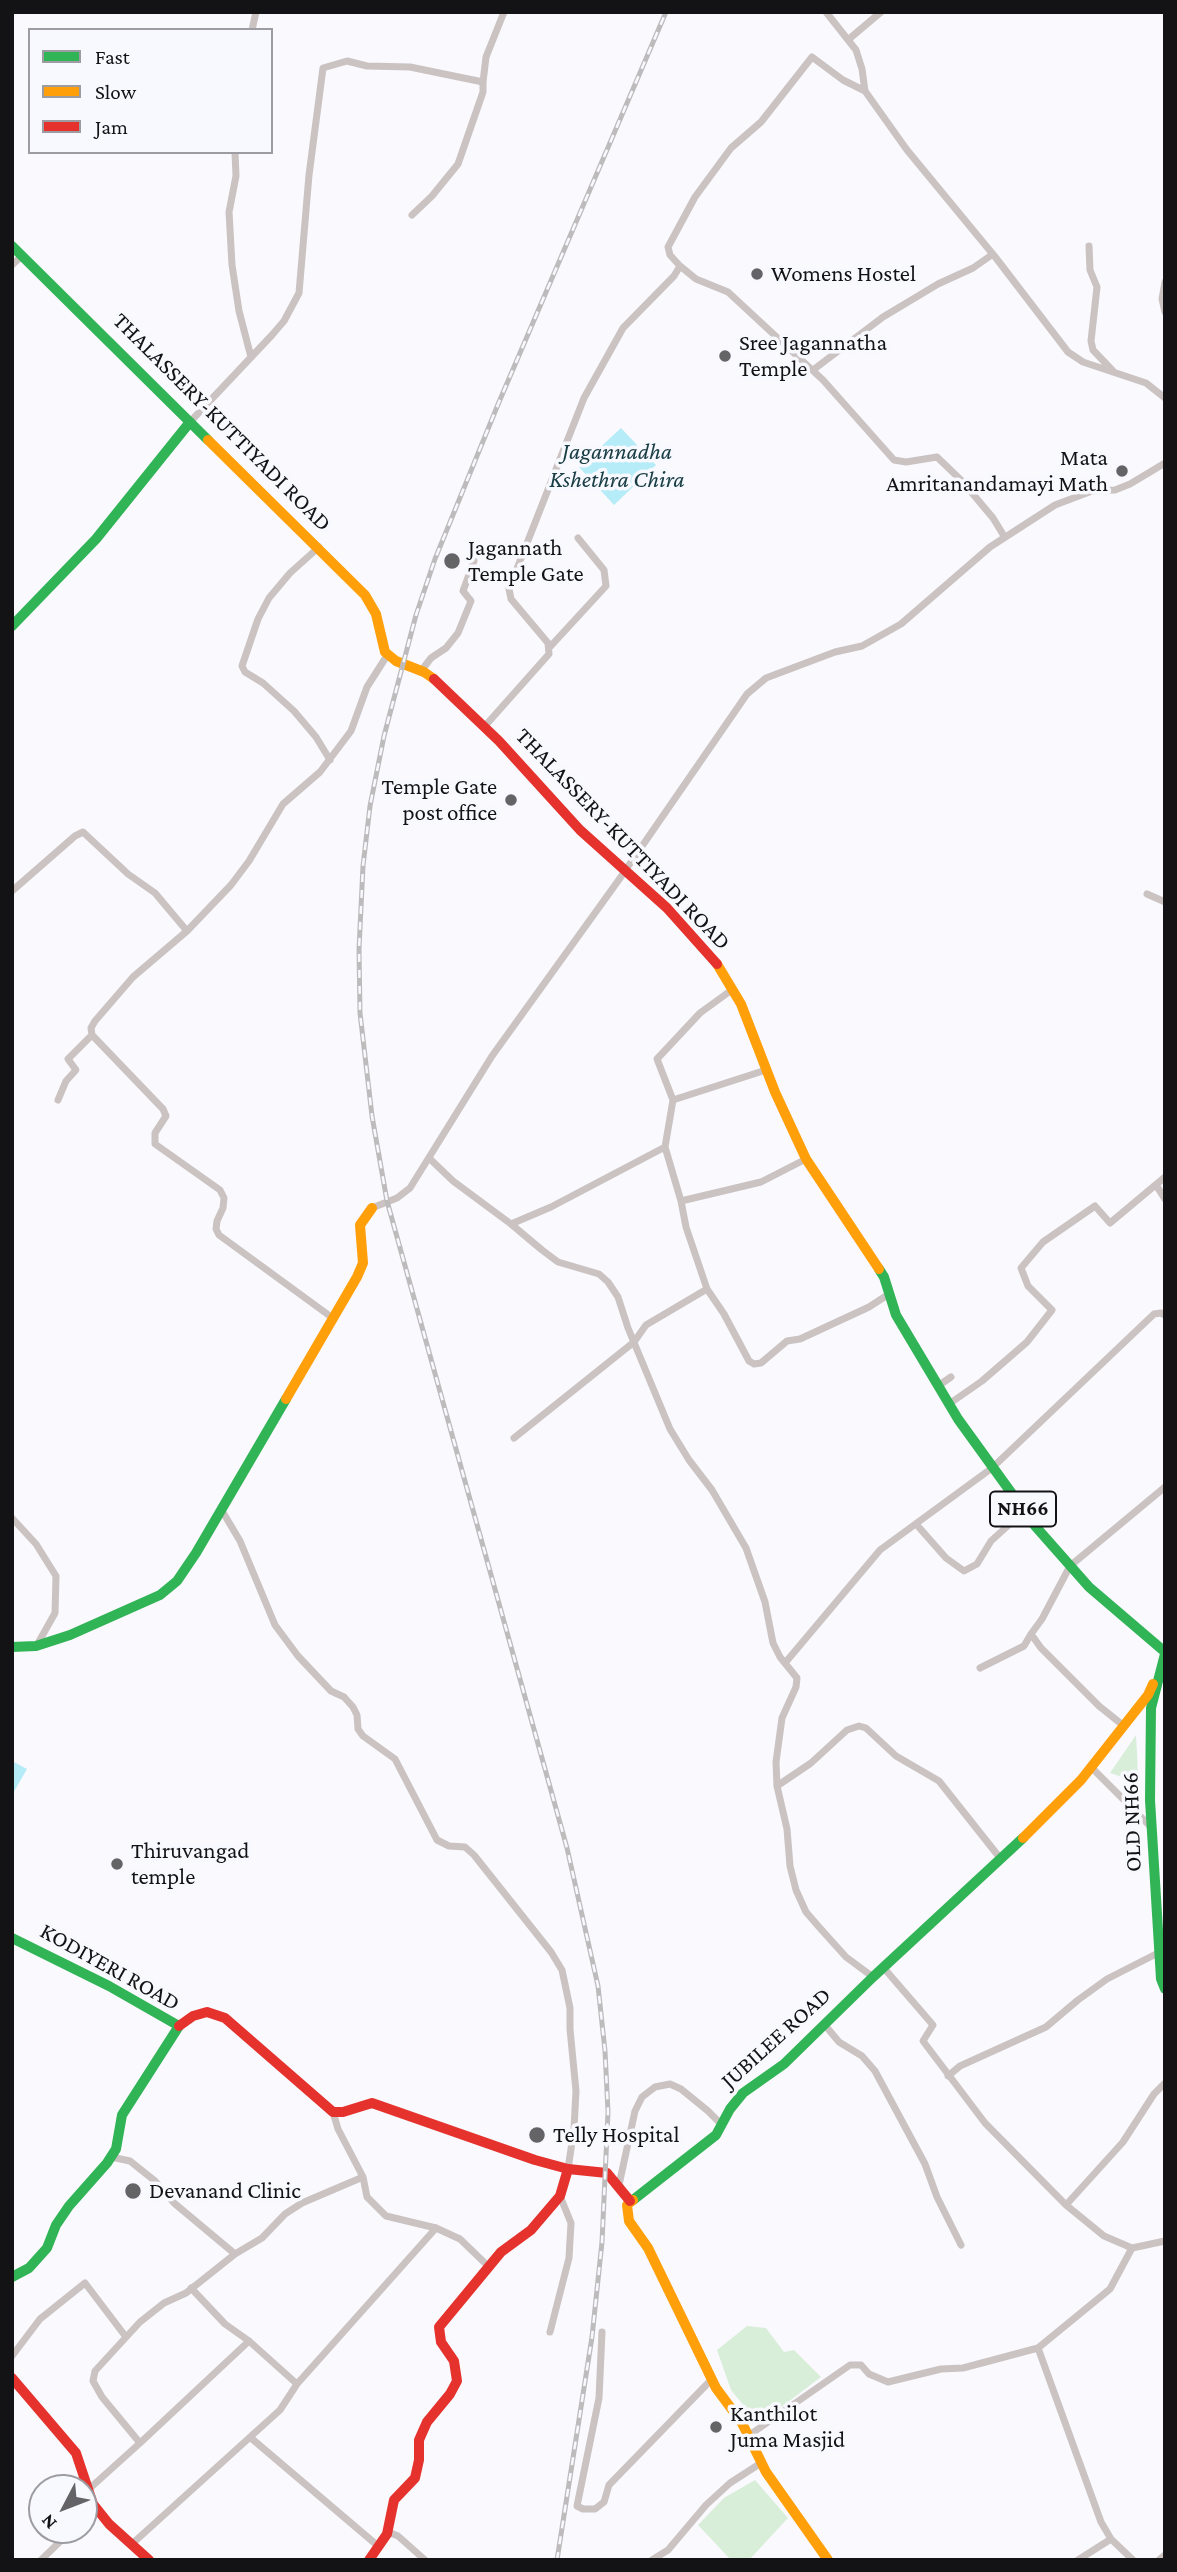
<!DOCTYPE html>
<html>
<head>
<meta charset="utf-8">
<style>
	body { margin:0 }
	#map { position:relative; width:1177px; height:2572px; overflow:hidden; background:#f9f9fe; font-family:"Crimson Pro",serif }
	canvas { display:block }
	.frame { position:absolute; inset:0; border:14px solid #131316; pointer-events:none }
	.legend { position:absolute; left:28px; top:28px; width:245px; height:126px; box-sizing:border-box; background:#f8f8ff; border:2px solid #9c9ca2; margin:0; padding:9px 12px; list-style:none; font-size:21px; color:#131316 }
	.legend li { display:flex; align-items:center; gap:14px; height:35px }
	.legend b { width:35px; border:2px solid #9c9ca2 }
	.north { position:absolute; left:28px; top:2474px; width:70px; height:70px; box-sizing:border-box; background:#f8f8ff; border:2px solid #9c9ca2; border-radius:50%; rotate:228deg; font-size:19px; font-weight:700; line-height:28px; text-align:center; color:#131316 }
	.north::after { content:''; display:block; margin:auto; width:24px; height:32px; background:#646467; clip-path:polygon(50% 0,100% 100%,50% 72%,0 100%) }
</style>
</head>
<body>
<div id="map">
<canvas width="1177" height="2572"></canvas>
<div class="frame"></div>
<ul class="legend">
<li><b style="height:9px;background:#30b455"></b>Fast</li>
<li><b style="height:9px;background:#ff9f0a"></b>Slow</li>
<li><b style="height:9px;background:#e5322d"></b>Jam</li>
</ul>
<div class="north">N</div>
</div>
<script>
const ctx = document.querySelector('canvas').getContext('2d');
ctx.lineJoin = 'round';
function paint(path, color) { ctx.fillStyle = color; ctx.fill(path, 'evenodd'); }
const toPath = rows => new Path2D(rows.map(r => 'M' + r).join(''));
function trace(path, color, width, dash) { ctx.strokeStyle = color; ctx.lineWidth = width; ctx.lineCap = dash ? 'butt' : 'round'; ctx.setLineDash(dash || []); ctx.stroke(path); }
function label(font, color, halo, rows, align = 'center') {
  ctx.font = font + ' "Crimson Pro",serif'; ctx.lineWidth = 7; ctx.setLineDash([]); ctx.textBaseline = 'middle'; ctx.strokeStyle = halo; ctx.fillStyle = color; for (const [text, x, y, turn = 0] of rows) {
    ctx.save(); ctx.translate(x, y); ctx.rotate((+turn || 0) * Math.PI / 180); ctx.textAlign = isNaN(turn) ? turn : align; if (halo) ctx.strokeText(text, 0, 0); ctx.fillText(text, 0, 0); ctx.restore();
  }
}
paint(toPath([
	[1136,1735,1137,1753,1138,1782,1110,1773],
	[747,2326,766,2328,784,2352,794,2350,821,2377,759,2424,731,2390,717,2350],
	[755,2480,788,2518,749,2560,731,2560,698,2525,724,2498]
]), '#d9eed9');
paint(toPath([
	[621,428,656,465,614,505,579,467],
	[12,1761,27,1769,12,1795]
]), '#b6ecf7');
trace(toPath([
	[826,12,856,50,862,69,865,91],
	[252,30,256,12],
	[849,39,881,12],
	[235,152,236,176,229,212,232,265,239,311,251,357],
	[412,215,432,196,458,164,483,92,483,82],
	[1089,246,1090,270,1097,287,1091,341,1093,350,1113,371],
	[12,265,22,256],
	[680,266,696,279,728,292,823,380,894,460,906,462,937,457,962,481,993,518,1004,536],
	[1165,282,1162,299,1165,312],
	[813,370,883,317,938,284,973,268,993,254],
	[190,422,272,335,284,321,299,293,309,175,323,68,347,61,367,66,410,67,483,82,486,57,504,12],
	[319,547,290,573,269,598,258,619,242,666,245,672,263,683,294,711,316,737,330,760],
	[549,648,606,586,604,570,578,538],
	[421,671,431,658,446,648,458,633,471,601,463,591,474,561],
	[485,726,549,654,548,643,511,599,509,589,584,398,623,328,674,276,680,266,670,255,668,247,695,197,731,148,761,122,812,57,843,80,865,91,907,150,996,258,1068,352,1083,362,1146,383,1165,398],
	[12,891,75,836,83,832,128,874,155,893,187,931],
	[1147,894,1165,902],
	[733,989,700,1013,657,1059,673,1100,665,1147,681,1201,686,1227,707,1289,724,1314,749,1361,754,1364,761,1363,787,1341,800,1339,869,1307,889,1294],
	[92,1035,163,1109,166,1116,155,1133,155,1144,220,1190,224,1198,223,1208,217,1221,216,1229,219,1235,334,1319],
	[58,1100,66,1081,76,1070,68,1059,92,1035,91,1028,95,1021,133,977,187,931,231,885,249,861,283,804,320,772,351,731,367,687,388,654],
	[673,1100,766,1070],
	[429,1158,453,1181,511,1224,542,1250,558,1262,599,1274,608,1282,618,1297,628,1328,670,1429,689,1460,712,1490,746,1548,765,1602,773,1643,780,1657,797,1678,796,1687,782,1718,776,1762,777,1786,787,1829,790,1866,796,1890,806,1912,819,1927,846,1957,873,1977],
	[1156,1185,1165,1199],
	[681,1201,761,1182,806,1159],
	[372,1208,397,1198,410,1188,492,1056,618,881,747,694,766,678,835,652,862,646,901,624,990,547,1055,505,1092,491,1115,490,1130,484,1165,463],
	[511,1224,551,1207,665,1147],
	[938,1386,951,1377],
	[949,1404,982,1381,1027,1342,1052,1310,1028,1286,1021,1268,1043,1242,1095,1206,1110,1223,1165,1177],
	[514,1438,634,1342,646,1325,707,1289],
	[221,1509,240,1541,275,1625,298,1656,331,1691,344,1697,353,1707,357,1715,358,1729,363,1736,395,1759,437,1840,449,1846,465,1847,474,1855,551,1952,562,1970,570,2008,570,2029,576,2091,574,2129,568,2169],
	[12,1518,36,1544,56,1576,55,1613,37,1645],
	[916,1524,946,1558,964,1571,977,1564,991,1541,1024,1511],
	[785,1663,880,1550,992,1468,1154,1314,1161,1313,1165,1315],
	[980,1668,1024,1646,1031,1634],
	[1124,1726,1099,1706,1041,1648,1031,1634,1042,1619,1070,1566,1165,1487],
	[1091,1767,1151,1827],
	[777,1786,811,1763,847,1730,859,1726,866,1728,896,1756,939,1781,1000,1858],
	[883,1967,933,2025,923,2041,985,2123,1066,2205,1104,2236,1132,2248],
	[824,2024,839,2042,862,2056,875,2071,925,2164,937,2197,961,2245],
	[948,2076,960,2066,1046,2027,1078,2000,1107,1979,1160,1952],
	[111,2157,130,2161,155,2181,174,2203,235,2254,262,2238,285,2214,302,2203,363,2177,338,2129,333,2112],
	[363,2177,367,2197,386,2216,436,2228,460,2239,488,2266],
	[619,2185,635,2111,642,2097,655,2087,670,2084,681,2089,708,2111,722,2125],
	[1066,2205,1123,2142,1154,2094,1165,2083],
	[550,2332,569,2258,571,2223,560,2196],
	[602,2332,599,2398,577,2506,583,2509,595,2509,604,2502,609,2485,711,2380],
	[1038,2348,1101,2522,1111,2539,1133,2560],
	[12,2356,40,2319,85,2283,126,2337],
	[297,2384,436,2228],
	[748,2436,850,2365,861,2365,869,2374,888,2382,941,2369,963,2368,1038,2348,1110,2289,1132,2248,1165,2241],
	[251,2438,378,2546],
	[140,2443,249,2341],
	[89,2489,140,2443,102,2397,93,2381,95,2371,140,2322,164,2303,186,2293,235,2254],
	[84,2519,96,2507],
	[388,2532,398,2536,425,2560],
	[133,2543,280,2410,297,2384,249,2341,225,2324,191,2288],
	[41,2560,72,2530],
	[652,2560,668,2550,706,2505,730,2483,761,2463],
	[1078,2560,1111,2539],
	[1159,2560,1165,2555]
]), '#cbc2c2', 7);
trace(toPath([
	[12,246,208,440],
	[12,626,96,539,190,422],
	[879,1269,884,1277,896,1315,958,1419,1036,1527,1089,1587,1165,1652],
	[12,1647,36,1646,70,1635,160,1595,177,1581,196,1553,286,1399],
	[1165,1654,1151,1708,1150,1800,1161,1979,1165,1989],
	[12,1938,109,1986,179,2026,122,2115,116,2149,107,2163,69,2206,56,2225,47,2248,29,2268,12,2277],
	[633,2200,716,2135,730,2109,743,2093,784,2064,873,1977,1023,1838]
]), '#30b455', 10);
trace(toPath([
	[208,440,365,595,376,614,385,652,396,661,424,672,434,679],
	[717,964,741,1004,775,1092,806,1159,879,1269],
	[286,1399,357,1277,363,1263,360,1225,372,1208],
	[1023,1838,1081,1780,1148,1695,1153,1684],
	[633,2200,627,2205,629,2221,648,2248,716,2388,742,2423,766,2472,828,2560]
]), '#ff9f0a', 10);
trace(toPath([
	[434,679,499,741,580,830,667,908,717,964],
	[179,2026,193,2016,207,2012,225,2018,333,2112,343,2112,372,2103,535,2160,568,2169,607,2173,630,2201],
	[12,2378,76,2453,93,2504,109,2524,149,2560],
	[369,2560,387,2534,394,2500,415,2478,419,2460,419,2440,427,2422,450,2394,457,2381,454,2361,441,2342,439,2327,501,2252,531,2230,560,2196,568,2169]
]), '#e5322d', 10);
const rail = toPath([
	[557,2560,592,2337,602,2242,608,2112,605,2051,598,1986,567,1848,387,1201,372,1116,360,1013,359,949,363,866,370,806,384,736,416,615,435,559,499,402,666,12]
]);
trace(rail, '#bebbbd', 5);
trace(rail, '#f8f8ff', 2.5, [8]);
for (const [x, y, r, color] of [
	[757,274,7,"#646467"],
	[725,356,7,"#646467"],
	[1122,471,7,"#646467"],
	[452,561,9,"#646467"],
	[511,800,7,"#646467"],
	[117,1864,7,"#646467"],
	[537,2135,9,"#646467"],
	[133,2191,9,"#646467"],
	[716,2427,7,"#646467"]
]) { const dot = new Path2D(); dot.arc(x, y, r, 0, 2 * Math.PI); ctx.fillStyle = color; ctx.fill(dot); trace(dot, '#f8f8ff', 2.5); }
for (const [x, y, w] of [
	[1023,1509,66]
]) { const box = new Path2D(); box.roundRect(x - w / 2, y - 17.5, w, 35, 5); ctx.fillStyle = '#f8f8ff'; ctx.fill(box); trace(box, '#131316', 2); }
label('bold 21px', '#131316', null, [
	["NH66",1023,1509]
]);
label('23px', '#131316', '#f8f8ff', [
	["Womens Hostel",771,274],
	["Sree Jagannatha",739,343],
	["Temple",739,369],
	["Mata",1108,458,"right"],
	["Amritanandamayi Math",1108,484,"right"],
	["Jagannath",468,548],
	["Temple Gate",468,574],
	["Temple Gate",497,787,"right"],
	["post office",497,813,"right"],
	["Thiruvangad",131,1851],
	["temple",131,1877],
	["Telly Hospital",553,2135],
	["Devanand Clinic",149,2191],
	["Kanthilot",730,2414],
	["Juma Masjid",730,2440]
], 'left');
label('23px', '#131316', '#f8f8ff', [
	["THALASSERY-KUTTIYADI ROAD",222,422,45],
	["THALASSERY-KUTTIYADI ROAD",623,839,46],
	["OLD NH66",1132,1822,-92],
	["KODIYERI ROAD",110,1967,29],
	["JUBILEE ROAD",776,2038,-42]
]);
label('italic 24px', '#173c42', '#f8f8ff', [
	["Jagannadha",617,452],
	["Kshethra Chira",617,480]
]);
</script>
</body>
</html>
